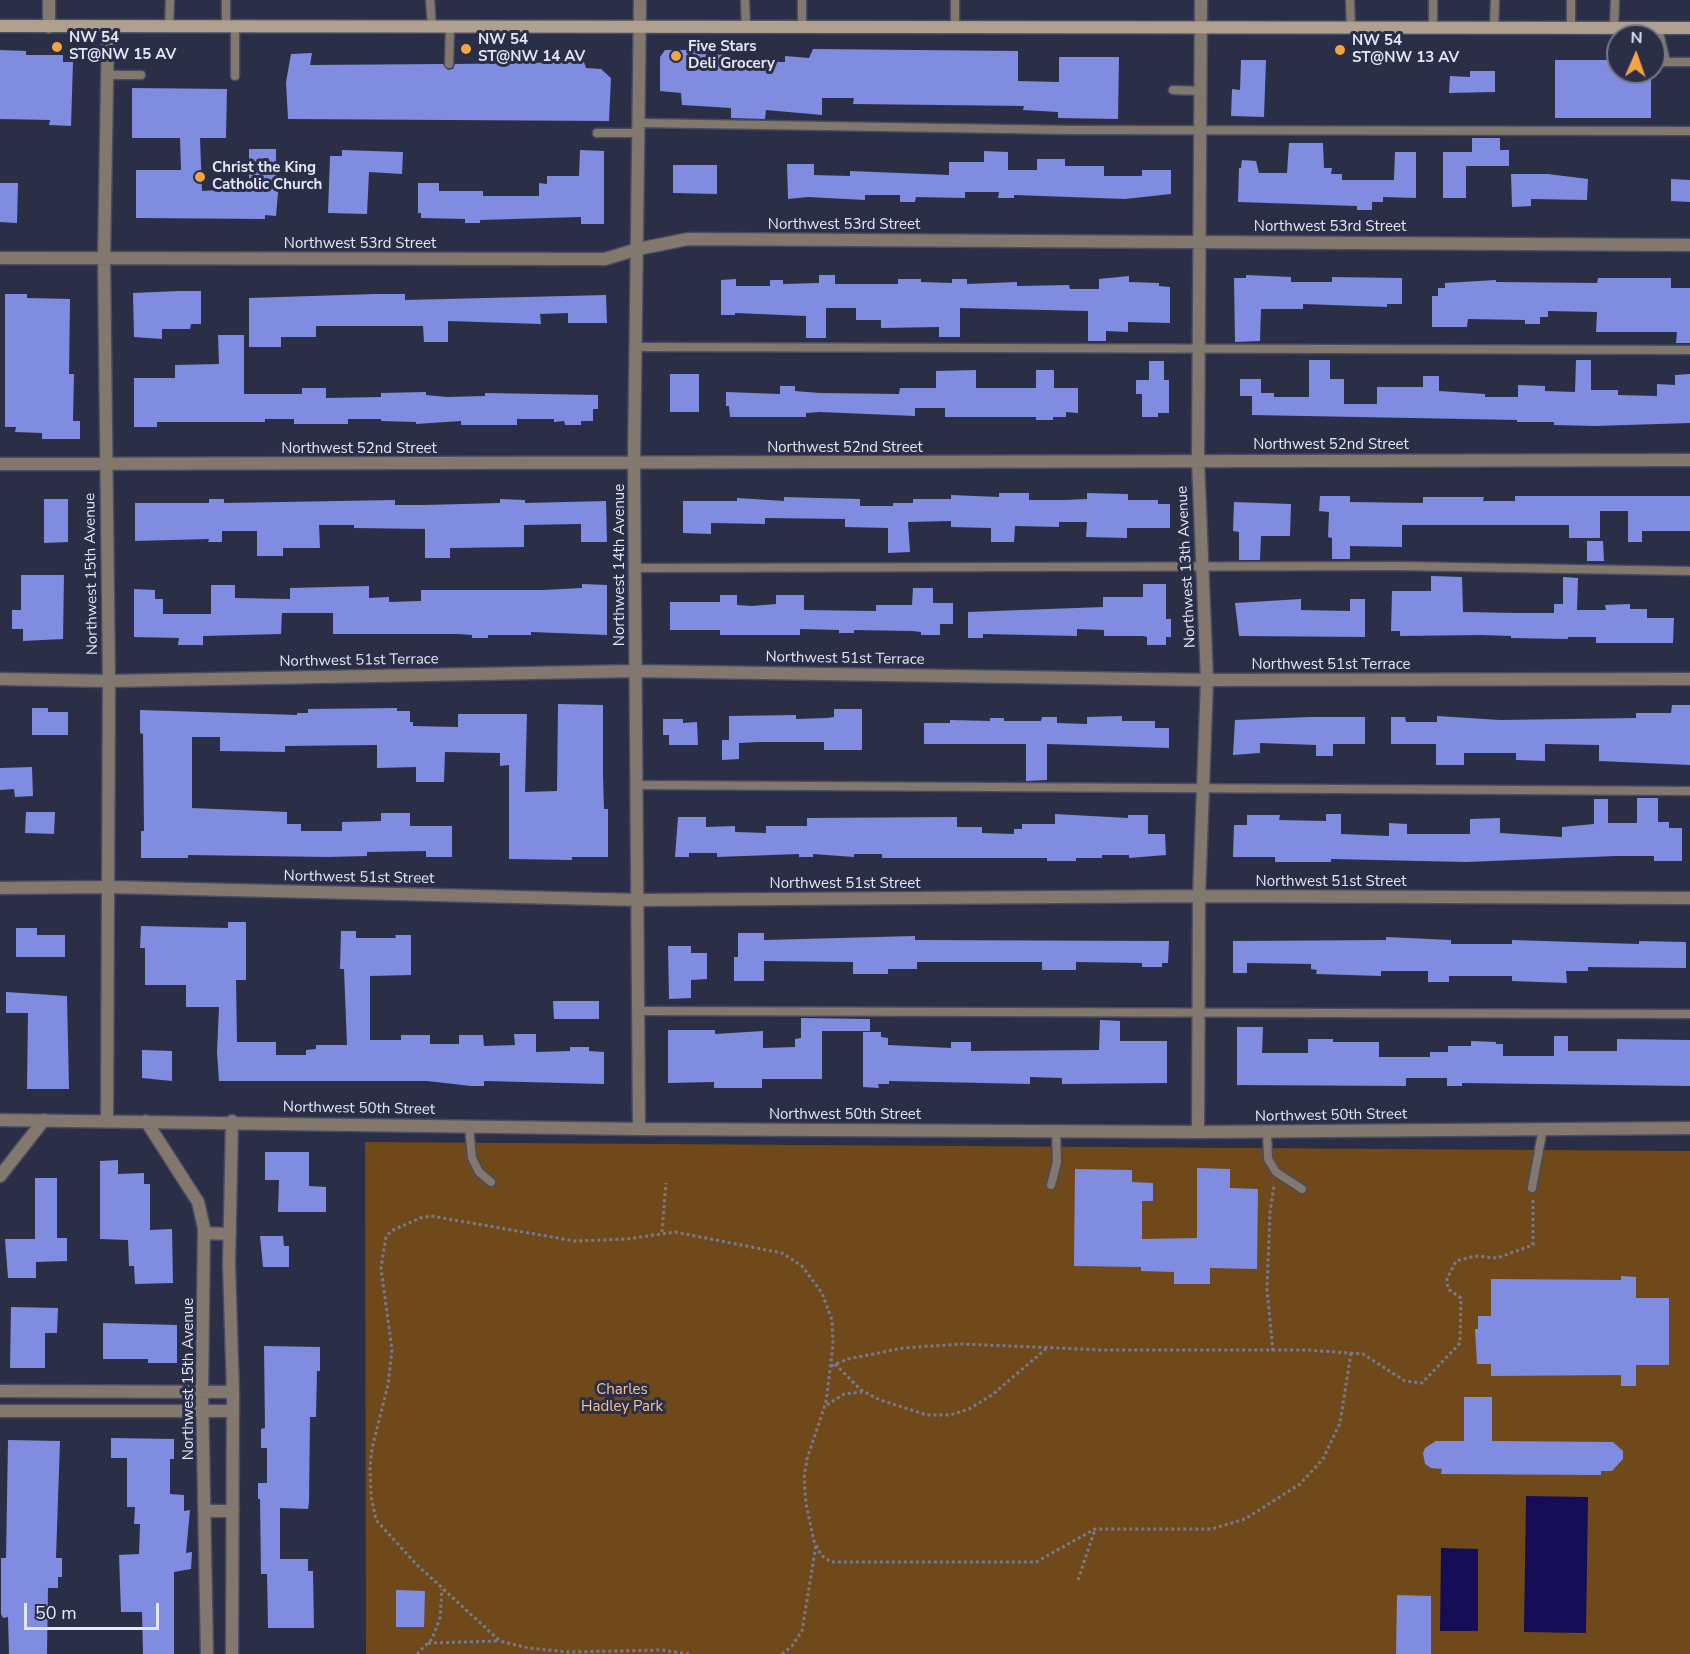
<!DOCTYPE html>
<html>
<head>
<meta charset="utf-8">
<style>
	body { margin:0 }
	#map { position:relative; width:1690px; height:1654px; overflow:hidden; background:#2a2e46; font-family:"Nunito Sans",sans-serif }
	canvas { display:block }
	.north { position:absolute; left:1606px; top:24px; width:60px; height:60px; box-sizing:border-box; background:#2a2e46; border:2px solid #74788d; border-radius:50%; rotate:2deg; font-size:16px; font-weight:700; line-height:24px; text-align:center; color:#e4e7f7 }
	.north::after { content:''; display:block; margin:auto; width:21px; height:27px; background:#f3a443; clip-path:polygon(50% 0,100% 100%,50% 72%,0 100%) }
	.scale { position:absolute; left:24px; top:1603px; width:135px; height:27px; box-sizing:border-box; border:3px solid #e4e7f7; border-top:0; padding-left:8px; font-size:18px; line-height:21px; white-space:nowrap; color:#e4e7f7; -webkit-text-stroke:4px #2a2e46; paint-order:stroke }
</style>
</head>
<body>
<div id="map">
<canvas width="1690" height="1654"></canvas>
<div class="north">N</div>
<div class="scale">50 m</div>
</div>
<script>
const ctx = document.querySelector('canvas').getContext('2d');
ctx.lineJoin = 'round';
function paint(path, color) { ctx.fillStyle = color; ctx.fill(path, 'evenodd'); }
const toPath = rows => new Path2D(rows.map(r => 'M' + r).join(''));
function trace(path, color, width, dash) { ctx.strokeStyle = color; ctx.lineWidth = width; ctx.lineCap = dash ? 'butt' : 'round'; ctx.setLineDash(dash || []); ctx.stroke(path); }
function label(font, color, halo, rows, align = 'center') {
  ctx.font = font + ' "Nunito Sans",sans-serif'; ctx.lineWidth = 6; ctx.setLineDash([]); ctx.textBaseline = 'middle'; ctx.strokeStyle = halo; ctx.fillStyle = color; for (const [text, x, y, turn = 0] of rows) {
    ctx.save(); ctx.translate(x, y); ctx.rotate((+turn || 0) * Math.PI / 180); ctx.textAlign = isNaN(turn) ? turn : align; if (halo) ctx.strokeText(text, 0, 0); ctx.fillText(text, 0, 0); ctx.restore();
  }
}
paint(toPath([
	[365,1142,1690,1151,1690,1654,366,1654]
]), '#70491b');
paint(toPath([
	[1526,1496,1588,1497,1586,1633,1524,1632],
	[1441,1548,1478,1549,1478,1631,1440,1631]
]), '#150e57');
paint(toPath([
	[813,49,1018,51,1018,81,1059,82,1059,57,1119,57,1118,119,1058,118,1058,112,1023,110,1024,106,853,104,854,98,822,98,822,115,766,110,765,119,731,118,731,108,682,105,681,93,660,91,660,57,665,50,698,50,698,54,731,55,730,62,785,62,785,56,809,58],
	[0,50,26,51,26,55,63,55,63,62,73,62,71,126,49,125,50,120,0,119],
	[312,53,310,65,443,64,448,70,453,69,455,64,584,62,586,68,601,69,611,78,609,121,288,119,286,82,291,54],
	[1241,60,1266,60,1264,117,1231,116,1232,89,1240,90],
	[1555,60,1618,60,1618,72,1651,72,1651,118,1555,118],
	[1470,71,1495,71,1495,92,1449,93,1450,76,1470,77],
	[132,88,227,89,226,138,200,138,202,191,231,189,231,184,249,184,249,149,276,149,276,181,279,181,276,216,265,215,265,219,136,218,136,170,181,170,180,138,132,138],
	[1472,138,1500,138,1500,150,1509,150,1509,166,1466,166,1466,198,1443,198,1443,152,1472,152],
	[1289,143,1323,143,1324,168,1332,168,1331,174,1342,174,1342,180,1394,180,1395,152,1416,152,1416,198,1383,197,1383,202,1372,202,1372,210,1357,210,1357,206,1238,202,1239,168,1241,168,1242,160,1256,161,1259,173,1287,173],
	[342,150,403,152,402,174,369,172,367,214,328,213,330,156,342,156],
	[580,150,604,151,604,224,581,224,581,217,480,220,480,223,465,223,465,219,421,218,421,213,418,213,418,183,439,183,439,191,483,191,483,196,539,196,539,183,547,184,547,176,579,176],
	[984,151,1008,152,1008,170,1037,170,1037,159,1065,159,1065,166,1104,166,1104,176,1142,176,1142,170,1171,170,1171,194,1125,199,1014,195,1014,198,998,198,999,192,965,192,965,198,916,197,915,202,900,202,900,195,865,195,865,200,808,197,788,199,787,164,814,164,814,175,850,176,850,171,949,175,949,162,984,162],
	[673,165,717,165,717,194,673,193],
	[1511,174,1548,174,1588,179,1587,200,1531,199,1531,206,1512,207],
	[1671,179,1690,180,1690,202,1671,201],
	[0,183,18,183,17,223,0,222],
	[819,275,835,275,835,284,898,284,898,279,921,279,921,282,952,283,952,279,967,279,967,284,1017,282,1017,286,1069,285,1070,289,1099,289,1099,279,1129,276,1129,282,1159,283,1159,286,1170,287,1170,323,1128,322,1128,332,1106,331,1106,341,1088,341,1088,311,960,308,960,337,939,337,939,327,881,328,881,320,856,320,856,308,826,308,826,338,806,338,806,316,735,313,735,315,721,315,721,280,736,279,736,286,770,286,770,280,783,280,783,284,819,283],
	[1246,275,1291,277,1291,282,1332,282,1332,277,1402,278,1402,304,1387,304,1387,307,1303,304,1303,309,1261,309,1260,341,1235,342,1234,278,1246,278],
	[1598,278,1671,278,1671,288,1690,288,1690,343,1676,343,1677,332,1596,332,1597,312,1548,311,1548,317,1540,317,1540,324,1525,324,1525,320,1468,319,1467,327,1432,327,1432,296,1438,296,1438,288,1445,288,1445,283,1496,280,1496,282,1597,283],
	[179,291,201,291,201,324,191,324,190,329,162,329,162,339,134,337,133,293],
	[5,294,27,294,27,298,70,299,69,374,74,374,73,421,80,421,80,439,42,439,42,433,15,432,16,427,5,427],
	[375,294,405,294,405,300,606,295,607,323,568,323,568,313,540,314,541,324,448,321,448,342,424,342,423,326,316,326,316,337,281,337,281,347,249,347,249,298],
	[218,335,244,335,244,394,302,394,302,388,326,388,326,398,381,397,381,393,426,392,426,395,447,397,485,396,485,393,598,395,598,409,593,409,593,421,581,421,581,425,565,425,564,421,554,422,554,419,517,419,517,425,461,425,461,421,416,424,416,422,381,421,381,419,348,419,348,424,294,424,294,419,265,419,265,422,157,422,157,427,134,427,134,378,175,378,175,365,219,364],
	[1309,360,1330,360,1330,379,1344,379,1344,404,1377,404,1377,387,1423,387,1423,376,1439,376,1439,391,1485,394,1485,397,1518,397,1518,385,1545,386,1545,391,1575,392,1576,360,1591,360,1591,390,1618,390,1618,395,1657,396,1657,384,1675,385,1675,375,1690,374,1690,423,1595,426,1554,425,1554,422,1517,422,1517,420,1252,415,1252,396,1240,396,1240,379,1261,379,1261,393,1274,393,1274,397,1309,397],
	[1149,361,1164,361,1164,380,1169,380,1169,413,1158,413,1158,417,1142,417,1142,394,1136,394,1136,380,1149,380],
	[976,370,976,388,1036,388,1036,370,1054,370,1054,388,1078,388,1078,413,1066,412,1066,417,1053,417,1053,420,1036,420,1036,417,945,417,945,408,915,408,915,416,820,412,806,413,806,417,730,417,729,406,726,406,726,392,780,394,780,386,795,386,795,391,819,393,899,394,900,388,936,388,936,371],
	[670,374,699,374,699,412,670,412],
	[999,493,1029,493,1029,500,1065,500,1087,499,1087,493,1128,494,1128,500,1158,500,1158,504,1170,504,1170,528,1127,528,1127,538,1086,537,1087,522,1059,522,1059,527,1015,526,1014,542,991,542,991,528,951,527,951,521,908,522,910,552,888,553,888,528,845,527,845,519,765,518,765,524,711,523,711,534,683,533,683,501,737,501,737,498,784,501,784,497,819,498,860,499,860,506,893,506,893,503,913,503,913,499,951,499,951,495,999,497],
	[1320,496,1350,496,1350,502,1423,503,1423,497,1484,497,1483,501,1515,501,1515,496,1690,496,1690,531,1642,531,1642,542,1628,542,1628,511,1600,511,1600,538,1569,538,1569,525,1402,525,1402,547,1350,546,1350,559,1332,559,1332,538,1328,537,1329,512,1319,511],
	[44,499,68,499,68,542,44,543],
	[209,499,224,499,224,503,395,500,395,505,425,505,500,503,500,499,525,500,525,503,606,501,607,542,581,542,581,524,524,525,524,547,450,548,450,558,425,558,425,529,354,528,354,525,319,525,320,548,283,548,283,556,257,556,257,531,222,531,222,542,208,542,209,539,135,541,135,503,209,503],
	[1234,502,1291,504,1290,536,1261,536,1260,560,1239,560,1239,532,1233,531],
	[1587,541,1603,541,1604,561,1587,561],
	[21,575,64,575,63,639,23,641,23,629,12,629,12,610,21,610],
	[1431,576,1462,577,1463,612,1517,613,1554,613,1554,604,1563,604,1563,577,1578,578,1577,610,1606,610,1605,605,1630,604,1630,609,1647,609,1647,618,1674,618,1673,643,1596,643,1596,637,1568,637,1568,639,1511,638,1511,636,1481,635,1400,636,1400,631,1391,631,1392,591,1431,591],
	[582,584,607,585,607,635,531,632,531,635,488,635,488,638,472,638,472,635,458,634,333,634,333,613,282,613,281,634,203,636,203,645,178,645,179,638,134,637,134,589,155,590,155,599,163,599,163,614,211,614,211,585,235,585,235,598,290,599,290,588,369,586,369,598,389,597,389,602,421,601,421,590,543,590,582,588],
	[1143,584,1166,584,1166,619,1171,619,1171,637,1166,637,1166,645,1147,645,1147,637,1143,636,1104,636,1104,630,1077,629,1077,636,983,634,983,638,968,638,968,612,1103,607,1103,597,1143,597],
	[913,588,933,588,933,603,953,603,953,624,940,624,940,635,921,635,921,632,912,631,854,630,854,633,839,633,839,630,800,629,800,635,720,635,720,630,670,630,670,602,720,602,720,595,737,595,737,605,752,606,776,604,776,595,804,595,804,610,876,611,876,605,912,605],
	[1301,599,1301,610,1350,611,1350,599,1365,599,1365,637,1239,636,1235,603],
	[558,704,603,705,603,775,604,809,608,809,608,857,572,857,572,860,509,859,509,765,500,766,500,753,445,752,444,782,416,782,416,767,377,768,377,745,285,746,285,752,220,751,220,737,192,737,192,808,287,812,287,824,301,824,301,831,342,831,342,822,381,821,381,813,410,813,410,826,452,826,452,857,426,857,426,851,367,852,367,856,328,857,188,855,188,858,141,858,141,831,144,831,143,734,140,733,140,710,297,715,297,713,308,713,308,709,397,708,397,711,410,711,410,722,413,722,413,726,458,727,458,714,527,714,525,792,557,791],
	[1672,705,1690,705,1690,765,1599,761,1599,745,1545,744,1545,761,1516,760,1516,753,1464,753,1464,765,1436,765,1436,744,1391,744,1391,717,1405,717,1406,722,1437,722,1437,716,1500,720,1636,718,1636,713,1671,713],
	[32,708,48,708,48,712,68,712,68,735,32,735],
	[834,709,862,709,862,750,824,750,824,742,759,742,739,743,739,759,722,760,722,740,729,740,729,716,796,715,796,719,827,718,834,717],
	[1122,716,1122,721,1155,721,1155,728,1169,728,1169,748,1047,744,1047,780,1026,781,1026,744,924,744,924,723,950,723,950,720,990,721,990,718,1004,718,1004,721,1041,721,1042,717,1057,717,1057,723,1087,724,1087,717],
	[1309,717,1365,717,1365,744,1333,744,1333,756,1316,756,1316,745,1260,743,1260,753,1233,755,1235,720],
	[663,719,683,719,683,723,697,722,698,745,669,745,669,735,663,735],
	[32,767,33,796,15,797,14,789,0,790,0,768],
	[1637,798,1658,798,1658,822,1669,822,1669,828,1682,828,1682,861,1654,861,1654,856,1616,856,1466,862,1331,859,1331,862,1275,862,1275,857,1233,857,1234,825,1247,825,1247,815,1280,815,1279,820,1326,821,1326,814,1341,814,1341,834,1389,836,1389,823,1407,824,1407,834,1470,834,1470,819,1500,818,1500,833,1562,837,1562,827,1594,824,1594,799,1608,799,1608,823,1637,823],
	[26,812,55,812,54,834,25,833],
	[1055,814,1128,818,1128,815,1148,815,1148,834,1165,834,1166,855,1129,858,1129,855,1102,855,1102,858,1076,858,1076,861,1047,861,1047,858,882,858,882,854,854,854,854,857,813,854,813,857,799,857,799,854,717,857,717,853,689,853,689,857,675,857,678,817,706,817,706,827,735,826,735,832,766,833,766,826,807,826,807,818,957,817,957,827,982,827,982,833,1014,834,1014,829,1022,829,1022,824,1055,824],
	[228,922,246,922,246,980,236,980,237,1042,276,1042,276,1055,306,1055,306,1050,316,1049,316,1045,347,1045,344,969,340,969,341,931,356,931,356,938,396,938,395,935,411,935,411,975,370,976,370,1040,401,1040,401,1035,430,1035,430,1044,459,1044,459,1035,483,1035,484,1046,515,1045,514,1034,536,1034,536,1052,570,1051,570,1047,589,1047,589,1051,604,1052,604,1084,484,1081,484,1086,471,1086,427,1081,219,1081,217,1052,219,1007,186,1007,186,985,145,985,145,948,140,948,141,926,228,928],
	[16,928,37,928,37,935,65,935,65,957,16,957],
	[738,933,764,933,764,940,915,936,915,940,1169,941,1168,963,1162,963,1162,967,1142,967,1142,963,1076,962,1076,970,1042,970,1042,962,917,962,917,969,888,969,888,974,853,974,853,962,764,961,764,981,734,981,734,957,738,957],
	[1386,937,1451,940,1451,944,1512,944,1512,940,1639,944,1639,941,1686,942,1686,968,1588,967,1588,971,1566,971,1567,983,1512,981,1512,976,1449,976,1449,982,1428,982,1428,971,1381,971,1381,976,1316,974,1317,970,1311,969,1311,964,1247,963,1247,973,1233,973,1233,941,1386,940],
	[668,946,691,946,691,953,707,953,707,979,691,980,691,998,669,999],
	[6,992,67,996,69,1089,27,1089,28,1013,6,1013],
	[553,1001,599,1001,599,1019,554,1019],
	[801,1018,870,1019,870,1031,822,1031,822,1079,762,1079,762,1088,714,1088,714,1082,668,1083,668,1030,715,1030,715,1034,763,1031,763,1048,795,1047,795,1039,801,1038],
	[1100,1020,1120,1021,1120,1041,1167,1041,1167,1083,1062,1084,1062,1078,1030,1077,1030,1084,889,1081,889,1084,878,1084,879,1088,863,1087,863,1032,881,1032,881,1037,888,1038,888,1045,951,1048,951,1042,971,1042,971,1051,1099,1050],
	[1237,1027,1263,1027,1262,1053,1308,1053,1308,1039,1333,1039,1333,1042,1379,1042,1379,1057,1430,1057,1430,1052,1448,1052,1448,1046,1471,1046,1471,1041,1496,1042,1496,1044,1503,1044,1503,1056,1554,1056,1554,1036,1568,1036,1568,1051,1617,1051,1617,1039,1690,1040,1690,1086,1462,1083,1462,1086,1447,1086,1447,1078,1406,1078,1406,1086,1237,1085],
	[142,1050,172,1051,172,1081,142,1078],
	[265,1152,309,1152,309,1186,326,1187,326,1212,278,1212,279,1180,265,1180],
	[118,1160,118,1174,144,1173,144,1184,150,1184,150,1230,172,1229,173,1283,135,1284,134,1266,129,1266,128,1240,100,1239,100,1161],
	[1197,1168,1230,1169,1230,1188,1258,1189,1257,1269,1210,1268,1210,1284,1174,1284,1174,1272,1141,1271,1141,1267,1074,1266,1075,1169,1132,1170,1132,1182,1153,1183,1153,1201,1142,1201,1142,1239,1197,1238],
	[35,1178,57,1178,57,1238,67,1238,67,1261,36,1262,36,1278,8,1278,5,1239,35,1239],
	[260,1236,283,1236,284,1246,289,1246,289,1267,263,1267],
	[1621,1276,1636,1277,1636,1298,1669,1298,1669,1365,1636,1365,1636,1386,1621,1386,1621,1375,1491,1376,1491,1364,1477,1364,1475,1329,1478,1329,1478,1316,1491,1316,1491,1279,1621,1280],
	[11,1307,58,1308,57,1333,45,1333,45,1368,10,1368],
	[103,1323,177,1325,177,1363,148,1363,148,1359,103,1359],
	[264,1346,320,1347,320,1371,317,1371,316,1417,310,1417,309,1502,308,1509,280,1508,280,1559,308,1559,308,1571,313,1571,314,1628,268,1628,267,1574,261,1574,260,1499,258,1499,258,1483,267,1483,267,1448,261,1448,261,1429,265,1428],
	[1464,1397,1492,1397,1492,1441,1613,1442,1623,1451,1623,1459,1612,1471,1601,1471,1601,1475,1441,1474,1442,1469,1431,1468,1425,1464,1423,1453,1425,1448,1436,1441,1464,1441],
	[111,1438,174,1439,174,1459,170,1459,170,1494,184,1495,184,1511,190,1510,186,1553,192,1552,191,1569,174,1572,174,1654,143,1654,142,1612,121,1612,119,1555,139,1554,140,1524,134,1524,135,1507,127,1507,127,1458,111,1458],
	[8,1440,60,1441,56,1558,62,1558,62,1577,58,1577,58,1588,48,1588,47,1654,9,1654,8,1617,3,1618,1,1614,1,1558,6,1558],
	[396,1590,425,1591,424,1627,396,1627],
	[1397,1595,1431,1596,1431,1654,1396,1654]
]), '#808cdf');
const service = toPath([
	[226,0,226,27],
	[430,0,432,27],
	[745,0,746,28],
	[802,0,802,28],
	[1350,0,1351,28],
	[169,27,170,0],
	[235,27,235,76],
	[955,28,955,0],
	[1433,28,1433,0],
	[1494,28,1495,0],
	[1571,28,1571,0],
	[1614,28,1615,0],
	[1658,28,1666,62,1690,62],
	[449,64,450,27],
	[107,75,141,75],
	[1173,90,1202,91],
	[640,123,1069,130,1690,131],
	[597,133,640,133],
	[636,347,1690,350],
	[635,568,1398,566,1690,571],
	[637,785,1690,791],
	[639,1011,1690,1014],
	[469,1126,472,1158,479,1172,491,1182],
	[1267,1132,1268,1159,1276,1172,1302,1189],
	[1051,1185,1057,1162,1056,1131],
	[1532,1188,1543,1128]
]);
const minor = toPath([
	[49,0,49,27],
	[0,258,605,259,638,249,688,239,1690,245],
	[0,464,1690,460],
	[0,679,109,681,635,671,1207,680,1690,679],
	[0,888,110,887,639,900,1199,896,1690,898],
	[0,1120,639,1129,1198,1132,1690,1128],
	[107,1120,109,681,104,258,108,27],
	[146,1121,198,1202,204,1228,202,1392,207,1654],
	[232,1121,229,1264,233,1392,232,1654],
	[639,1129,634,464,640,0],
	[1198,1132,1199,896,1207,680,1198,460,1201,0],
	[0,1176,44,1120],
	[204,1233,230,1234],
	[0,1391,233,1392],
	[0,1411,233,1411],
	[206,1511,233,1511]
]);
const secondary = toPath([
	[0,26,1690,28]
]);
trace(service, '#484c62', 11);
trace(minor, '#484c62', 15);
trace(secondary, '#484c62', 15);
trace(toPath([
	[662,1232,666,1183],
	[1273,1351,1267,1290,1270,1212,1274,1186],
	[835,1364,861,1390,880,1400,927,1415,950,1415,969,1409,992,1395,1047,1348],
	[831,1366,848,1359,903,1348,962,1344,1104,1350,1307,1350,1363,1354,1405,1381,1422,1383,1460,1343,1461,1298,1448,1289,1447,1279,1456,1261,1475,1256,1497,1258,1533,1245,1533,1199],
	[827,1405,844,1394,862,1392],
	[1078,1580,1095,1529],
	[428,1643,498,1641],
	[417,1654,432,1639,440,1618,442,1589],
	[689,1654,662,1650,569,1652,528,1648,500,1641,417,1565,376,1520,371,1496,370,1468,372,1448,388,1385,392,1350,381,1268,386,1237,391,1231,420,1218,431,1216,575,1241,627,1239,675,1232,782,1253,802,1266,822,1293,832,1320,833,1345,826,1402,807,1459,804,1479,806,1504,814,1541,821,1555,831,1562,1036,1562,1095,1529,1212,1529,1245,1519,1300,1484,1323,1459,1340,1423,1351,1353],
	[782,1654,792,1646,802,1631,816,1545]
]), '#767a8e', 3, [3, 3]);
trace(service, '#82786d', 8);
trace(minor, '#82786d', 12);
trace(secondary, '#b0a090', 12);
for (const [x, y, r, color] of [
	[57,47,6,"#f3a443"],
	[466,49,6,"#f3a443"],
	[1340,50,6,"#f3a443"],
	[676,56,6,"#f3a443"],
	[200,177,6,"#f3a443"]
]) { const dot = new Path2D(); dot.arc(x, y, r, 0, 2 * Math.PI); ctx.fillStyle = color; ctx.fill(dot); trace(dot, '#2a2e46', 2); }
label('bold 15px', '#e4e7f7', '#2a2e46', [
	["NW 54",69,38],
	["ST@NW 15 AV",69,55],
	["NW 54",478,40],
	["ST@NW 14 AV",478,57],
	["NW 54",1352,41],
	["ST@NW 13 AV",1352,58],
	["Five Stars",688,47],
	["Deli Grocery",688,64],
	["Christ the King",212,168],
	["Catholic Church",212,185]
], 'left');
label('15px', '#e4e7f7', '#2a2e46', [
	["Northwest 53rd Street",844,225],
	["Northwest 53rd Street",1330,227],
	["Northwest 53rd Street",360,244],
	["Northwest 52nd Street",1331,445],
	["Northwest 52nd Street",845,448],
	["Northwest 52nd Street",359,449],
	["Northwest 14th Avenue",620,565,-90],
	["Northwest 13th Avenue",1187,567,-93],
	["Northwest 15th Avenue",92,574,-91],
	["Northwest 51st Terrace",845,659,1],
	["Northwest 51st Terrace",359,661,-1],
	["Northwest 51st Terrace",1331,665],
	["Northwest 51st Street",359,878,1],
	["Northwest 51st Street",1331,882],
	["Northwest 51st Street",845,884],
	["Northwest 50th Street",359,1109,1],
	["Northwest 50th Street",845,1115],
	["Northwest 50th Street",1331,1116,-1],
	["Northwest 15th Avenue",189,1379,-90]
]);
label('15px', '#f6c38c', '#2a2e46', [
	["Charles",622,1390],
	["Hadley Park",622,1407]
]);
</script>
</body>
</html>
